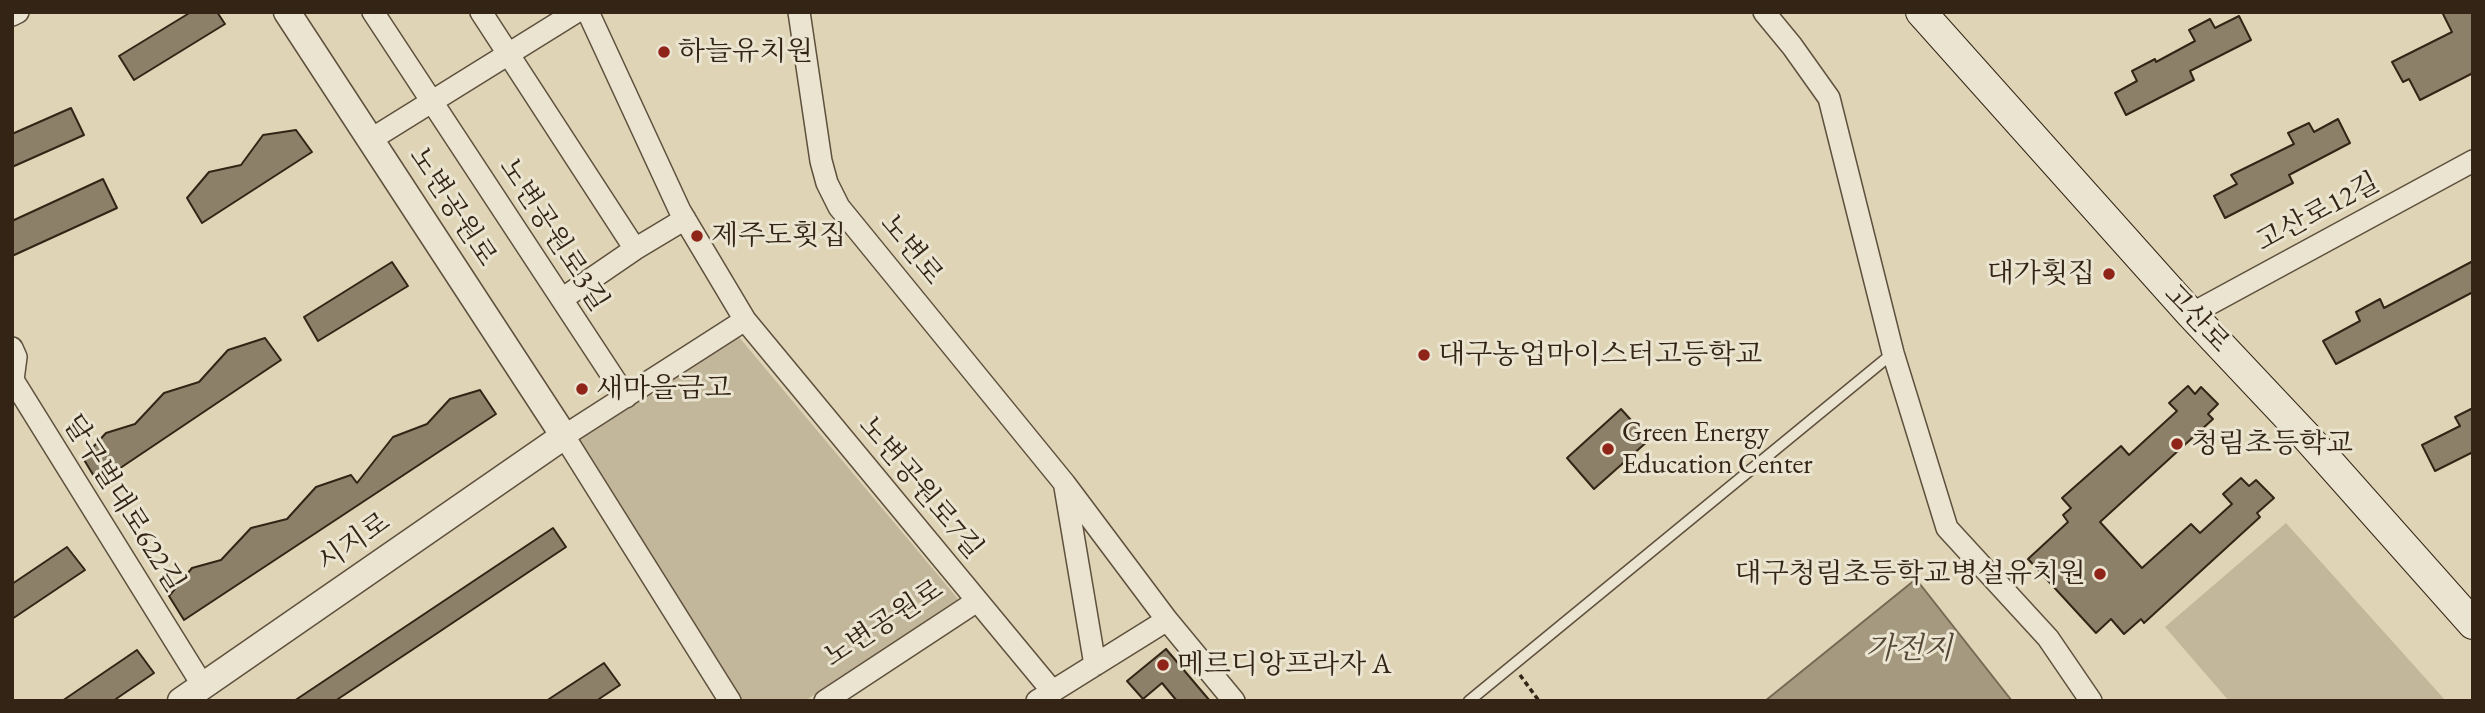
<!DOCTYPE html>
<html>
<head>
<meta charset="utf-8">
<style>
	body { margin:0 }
	#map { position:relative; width:2485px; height:713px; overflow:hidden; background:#dfd5b6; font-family:"EB Garamond",serif }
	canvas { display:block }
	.frame { position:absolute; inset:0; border:14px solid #332415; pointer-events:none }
</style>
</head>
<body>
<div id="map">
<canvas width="2485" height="713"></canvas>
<div class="frame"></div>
</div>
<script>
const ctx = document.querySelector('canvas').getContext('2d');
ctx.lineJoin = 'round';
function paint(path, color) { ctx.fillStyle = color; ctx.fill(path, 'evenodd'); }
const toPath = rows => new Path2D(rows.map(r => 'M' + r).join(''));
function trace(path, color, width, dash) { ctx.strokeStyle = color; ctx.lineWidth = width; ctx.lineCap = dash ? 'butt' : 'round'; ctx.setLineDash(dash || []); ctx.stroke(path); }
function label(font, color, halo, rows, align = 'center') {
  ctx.font = font + ' "EB Garamond","Noto Serif KR",serif'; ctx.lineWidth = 6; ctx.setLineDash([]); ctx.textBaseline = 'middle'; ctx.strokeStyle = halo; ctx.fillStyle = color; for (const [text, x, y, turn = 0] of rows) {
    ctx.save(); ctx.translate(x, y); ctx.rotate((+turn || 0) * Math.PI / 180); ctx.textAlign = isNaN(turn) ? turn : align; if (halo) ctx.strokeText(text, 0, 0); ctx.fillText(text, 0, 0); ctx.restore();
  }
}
paint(toPath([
	[739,337,958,599,805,701,743,701,576,442],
	[2286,523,2446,701,2229,701,2165,627]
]), '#c2b79b');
const water = toPath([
	[1916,579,2012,701,1765,701,1916,579]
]);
paint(water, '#a5997f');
trace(water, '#776a55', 2);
const building = toPath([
	[191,12,217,12,225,24,134,80,119,56,191,12],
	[2442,12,2473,12,2473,73,2420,100,2409,79,2403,82,2392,62,2452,32,2442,12],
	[2239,16,2251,40,2190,71,2194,80,2126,115,2115,93,2137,81,2132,71,2155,59,2156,62,2195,41,2189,30,2210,19,2215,28,2239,16],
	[71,108,84,135,12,167,12,134,71,108],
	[2338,119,2350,143,2289,175,2293,183,2225,218,2214,196,2237,184,2231,175,2294,144,2288,133,2309,123,2314,132,2338,119],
	[296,130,312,152,202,223,187,198,209,172,241,165,263,135,296,130],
	[103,179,117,208,12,256,12,221,103,179],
	[2473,261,2473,292,2336,364,2323,341,2360,321,2356,312,2380,299,2384,308,2473,261],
	[392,262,408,286,318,341,304,317,392,262],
	[265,338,281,360,98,483,83,458,106,433,135,424,164,393,199,382,228,350,265,338],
	[2188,386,2195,394,2201,387,2218,404,2208,414,2213,419,2100,522,2142,568,2191,524,2200,533,2232,504,2223,494,2241,478,2249,486,2256,480,2274,498,2257,513,2260,517,2144,623,2141,619,2124,634,2111,619,2096,633,2028,559,2068,522,2063,515,2071,508,2062,498,2121,446,2129,455,2177,411,2169,403,2188,386],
	[480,390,496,414,184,620,169,596,192,568,221,560,251,528,287,519,316,487,351,475,357,483,393,437,427,424,450,399,480,390],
	[2473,408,2473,452,2435,471,2422,445,2460,426,2455,417,2473,408],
	[1621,409,1649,440,1594,489,1567,458,1621,409],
	[553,528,566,547,430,638,335,701,294,701,553,528],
	[67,547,85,570,12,619,12,584,67,547],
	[1166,649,1210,701,1177,701,1162,683,1143,699,1127,681,1166,649],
	[137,650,154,673,113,701,62,701,137,650],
	[604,663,620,685,596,701,546,701,604,663]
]);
paint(building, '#8c8069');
trace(building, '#332415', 2);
const service = toPath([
	[1469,701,1893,353]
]);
const minor = toPath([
	[373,12,626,397],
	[481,12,635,249],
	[588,12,680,211,745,320,1053,692],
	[799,12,821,161,827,183,839,207,1065,484,1167,620,1234,701],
	[1764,12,1792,46,1829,98,1893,353,1947,528,2048,638,2091,701],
	[12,15,18,12],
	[370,140,576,12],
	[562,299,635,249,685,219],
	[2191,314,2473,161],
	[12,348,16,357,13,380,203,686],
	[1065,487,1095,665],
	[730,701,564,436,745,320],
	[825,701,977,601],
	[1037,701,1167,620]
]);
const tertiary = toPath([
	[181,701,564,436,287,12]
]);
const secondary = toPath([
	[1921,12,2191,314,2305,435,2473,624]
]);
trace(service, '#5e503d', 13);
trace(minor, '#5e503d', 24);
trace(tertiary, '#5e503d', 29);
trace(secondary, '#332415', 32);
trace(toPath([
	[1520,675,1539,701]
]), '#332415', 3.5, [5, 3.5]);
trace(service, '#eae4d0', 10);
trace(minor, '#eae4d0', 21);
trace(tertiary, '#eae4d0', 26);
trace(secondary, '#eae4d0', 30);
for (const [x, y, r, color] of [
	[664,52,7,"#8f2418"],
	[697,236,7,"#8f2418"],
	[2109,274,7,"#8f2418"],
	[1424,355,7,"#8f2418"],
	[582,389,7,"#8f2418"],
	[2177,444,7,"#8f2418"],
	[1608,449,7,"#8f2418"],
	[2100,574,7,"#8f2418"],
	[1163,665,7,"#8f2418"]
]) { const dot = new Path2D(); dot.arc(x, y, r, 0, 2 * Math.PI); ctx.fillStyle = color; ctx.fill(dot); trace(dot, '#eae4d0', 2.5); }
label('28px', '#332415', '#eae4d0', [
	["하늘유치원",678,52],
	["제주도횟집",711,236],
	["대가횟집",2095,274,"right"],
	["대구농업마이스터고등학교",1438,355],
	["새마을금고",596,389],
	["Green Energy",1622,433],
	["Education Center",1622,465],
	["청림초등학교",2191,444],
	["대구청림초등학교병설유치원",2086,574,"right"],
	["메르디앙프라자 A",1177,665]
], 'left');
label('28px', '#332415', '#eae4d0', [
	["노변공원로",452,207,57],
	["고산로12길",2318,213,-28],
	["노변공원로3길",553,235,57],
	["노변로",911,250,51],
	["고산로",2196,319,47],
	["노변공원로7길",920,488,50],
	["달구벌대로622길",123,504,58],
	["시지로",354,543,-35],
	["노변공원로",884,624,-33]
]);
label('italic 30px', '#554735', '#eae4d0', [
	["가전지",1909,650]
]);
</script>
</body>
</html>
